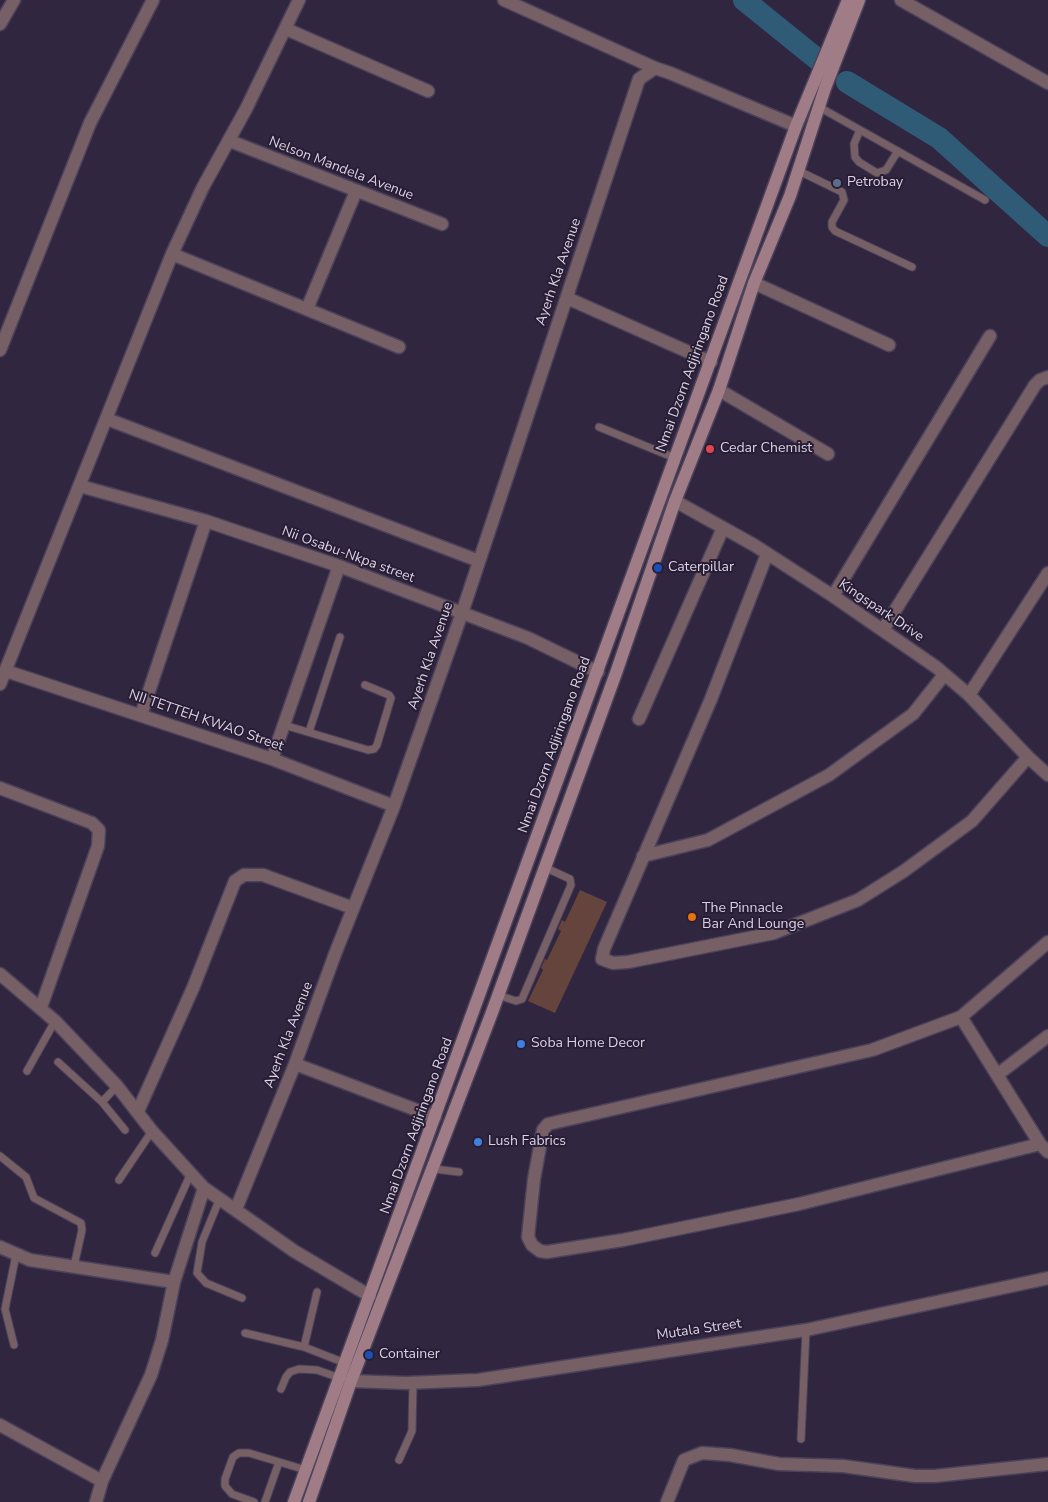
<!DOCTYPE html>
<html>
<head>
<meta charset="utf-8">
<style>
	body { margin:0 }
	canvas { display:block; background:#312640 }
</style>
</head>
<body>
<canvas width="1048" height="1502"></canvas>
<script>
const ctx = document.querySelector('canvas').getContext('2d');
ctx.lineJoin = 'round';
const toPath = rows => new Path2D(rows.map(r => 'M' + r).join(''));
function trace(path, color, width, dash) { ctx.strokeStyle = color; ctx.lineWidth = width; ctx.lineCap = dash ? 'butt' : 'round'; ctx.setLineDash(dash || []); ctx.stroke(path); }
function paint(path, color) { ctx.fillStyle = color; ctx.fill(path, 'evenodd'); }
function label(font, color, halo, rows, align = 'center') {
  ctx.font = font + ' "Nunito Sans",sans-serif'; ctx.lineWidth = 4; ctx.setLineDash([]); ctx.textBaseline = 'middle'; ctx.strokeStyle = halo; ctx.fillStyle = color; for (const [text, x, y, turn = 0] of rows) {
    ctx.save(); ctx.translate(x, y); ctx.rotate((+turn || 0) * Math.PI / 180); ctx.textAlign = isNaN(turn) ? turn : align; if (halo) ctx.strokeText(text, 0, 0); ctx.fillText(text, 0, 0); ctx.restore();
  }
}
trace(toPath([
	[744,0,817,59],
	[847,82,939,138,1048,236]
]), '#2f5b77', 22);
paint(toPath([
	[580,890,607,902,555,1013,528,1001,543,970,541,968,545,959,547,960,561,931,558,929,562,920,565,922]
]), '#65443d');
const lane = toPath([
	[819,107,985,200],
	[860,130,854,144,855,157,859,162,877,173,886,170,898,151],
	[799,171,842,192,844,200,832,222,832,227,835,231,912,267],
	[599,427,675,458],
	[284,725,368,750,374,749,377,745,391,698,389,695,365,685],
	[309,732,340,637],
	[498,995,516,1001,522,999,571,885,570,879,544,867],
	[58,1062,102,1102,125,1130],
	[27,1071,55,1021],
	[102,1102,117,1086],
	[0,1156,26,1177,34,1198,81,1223,82,1230,74,1266],
	[434,1169,459,1172],
	[119,1180,152,1131],
	[220,1198,202,1242,197,1273,206,1283,242,1298],
	[155,1253,191,1173],
	[245,1333,304,1347,345,1363],
	[14,1345,5,1309,16,1255],
	[304,1347,317,1292],
	[281,1389,286,1377,290,1372,299,1369,317,1370,340,1378],
	[801,1439,806,1330],
	[399,1460,412,1431,413,1383],
	[254,1502,232,1494,225,1486,225,1479,233,1457,239,1453,249,1453,306,1470],
	[265,1502,279,1462]
]);
const street = toPath([
	[504,0,655,68],
	[901,0,1048,83],
	[0,24,14,0],
	[286,29,428,91],
	[230,141,442,224],
	[172,254,399,347],
	[754,283,889,345],
	[567,298,711,362],
	[307,309,356,191],
	[0,350,90,123,153,0],
	[719,390,828,454],
	[107,419,479,561],
	[80,486,206,521,339,566,528,638,598,672],
	[675,501,754,545,833,596,936,667,969,695,1028,757,1048,775],
	[767,554,711,699,604,949,602,959,613,963,628,962,774,933,858,900,904,871,972,821,1028,757],
	[833,596,990,336],
	[883,630,1035,385,1040,380,1048,377],
	[6,671,272,759,394,806],
	[0,684,172,254,203,187,246,109,299,0],
	[969,695,1048,573],
	[141,715,206,521],
	[639,719,723,528],
	[272,759,339,566],
	[0,788,92,823,99,830,98,846,41,1007],
	[643,856,708,840,829,775,913,714,944,675],
	[0,974,55,1021,117,1086,152,1131,204,1188,294,1251,370,1296],
	[961,1017,1040,1144,1048,1152],
	[295,1064,435,1117],
	[997,1075,1048,1036],
	[138,1111,193,988,235,881,244,875,263,875,353,908],
	[1040,1144,799,1204,623,1240,547,1252,540,1251,532,1245,528,1237,534,1179,543,1130,548,1124,872,1050,961,1017,1048,942],
	[236,1209,295,1064,335,954,394,806,462,613,639,79,655,68,670,73,796,126],
	[0,1247,30,1260,174,1282],
	[351,1381,406,1383,478,1380,806,1330,1048,1278],
	[0,1425,102,1481],
	[96,1502,102,1481,151,1375,162,1340,174,1282,204,1188],
	[667,1502,684,1460,702,1453,730,1455,779,1464,843,1466,915,1476,935,1476,1048,1464]
]);
const secondary = toPath([
	[294,1502,796,126,848,0],
	[309,1502,351,1381,491,1015,616,673,675,501,719,390,754,283,790,196,825,88,859,0]
]);
trace(lane, '#4c425a', 9);
trace(street, '#4c425a', 15);
trace(secondary, '#4c425a', 15);
trace(lane, '#766066', 7);
trace(street, '#766066', 12);
trace(secondary, '#9f7c86', 12);
for (const [x, y, r, color] of [
	[837,183,5,"#5c6f8a"],
	[710,449,5,"#e0444e"],
	[658,568,5,"#1a4fb4"],
	[692,917,5,"#e8710a"],
	[521,1044,5,"#3f7fe0"],
	[478,1142,5,"#3f7fe0"],
	[369,1355,5,"#1a4fb4"]
]) { const dot = new Path2D(); dot.arc(x, y, r, 0, 2 * Math.PI); ctx.fillStyle = color; ctx.fill(dot); trace(dot, '#281d35', 2); }
label('14px', '#d9d2e3', '#281d35', [
	["Nelson Mandela Avenue",341,169,21],
	["Ayerh Kla Avenue",559,272,-71],
	["Nmai Dzorn Adjiringano Road",693,364,-70],
	["Nii Osabu-Nkpa street",348,555,20],
	["Kingspark Drive",881,611,34],
	["Ayerh Kla Avenue",431,656,-71],
	["NII TETTEH KWAO Street",206,721,19],
	["Nmai Dzorn Adjiringano Road",555,745,-70],
	["Ayerh Kla Avenue",289,1035,-69],
	["Nmai Dzorn Adjiringano Road",417,1126,-70],
	["Mutala Street",699,1330,-8]
]);
label('14px', '#d9d2e3', '#281d35', [
	["Petrobay",847,183],
	["Cedar Chemist",720,449],
	["Caterpillar",668,568],
	["The Pinnacle",702,909],
	["Bar And Lounge",702,925],
	["Soba Home Decor",531,1044],
	["Lush Fabrics",488,1142],
	["Container",379,1355]
], 'left');
</script>
</body>
</html>
